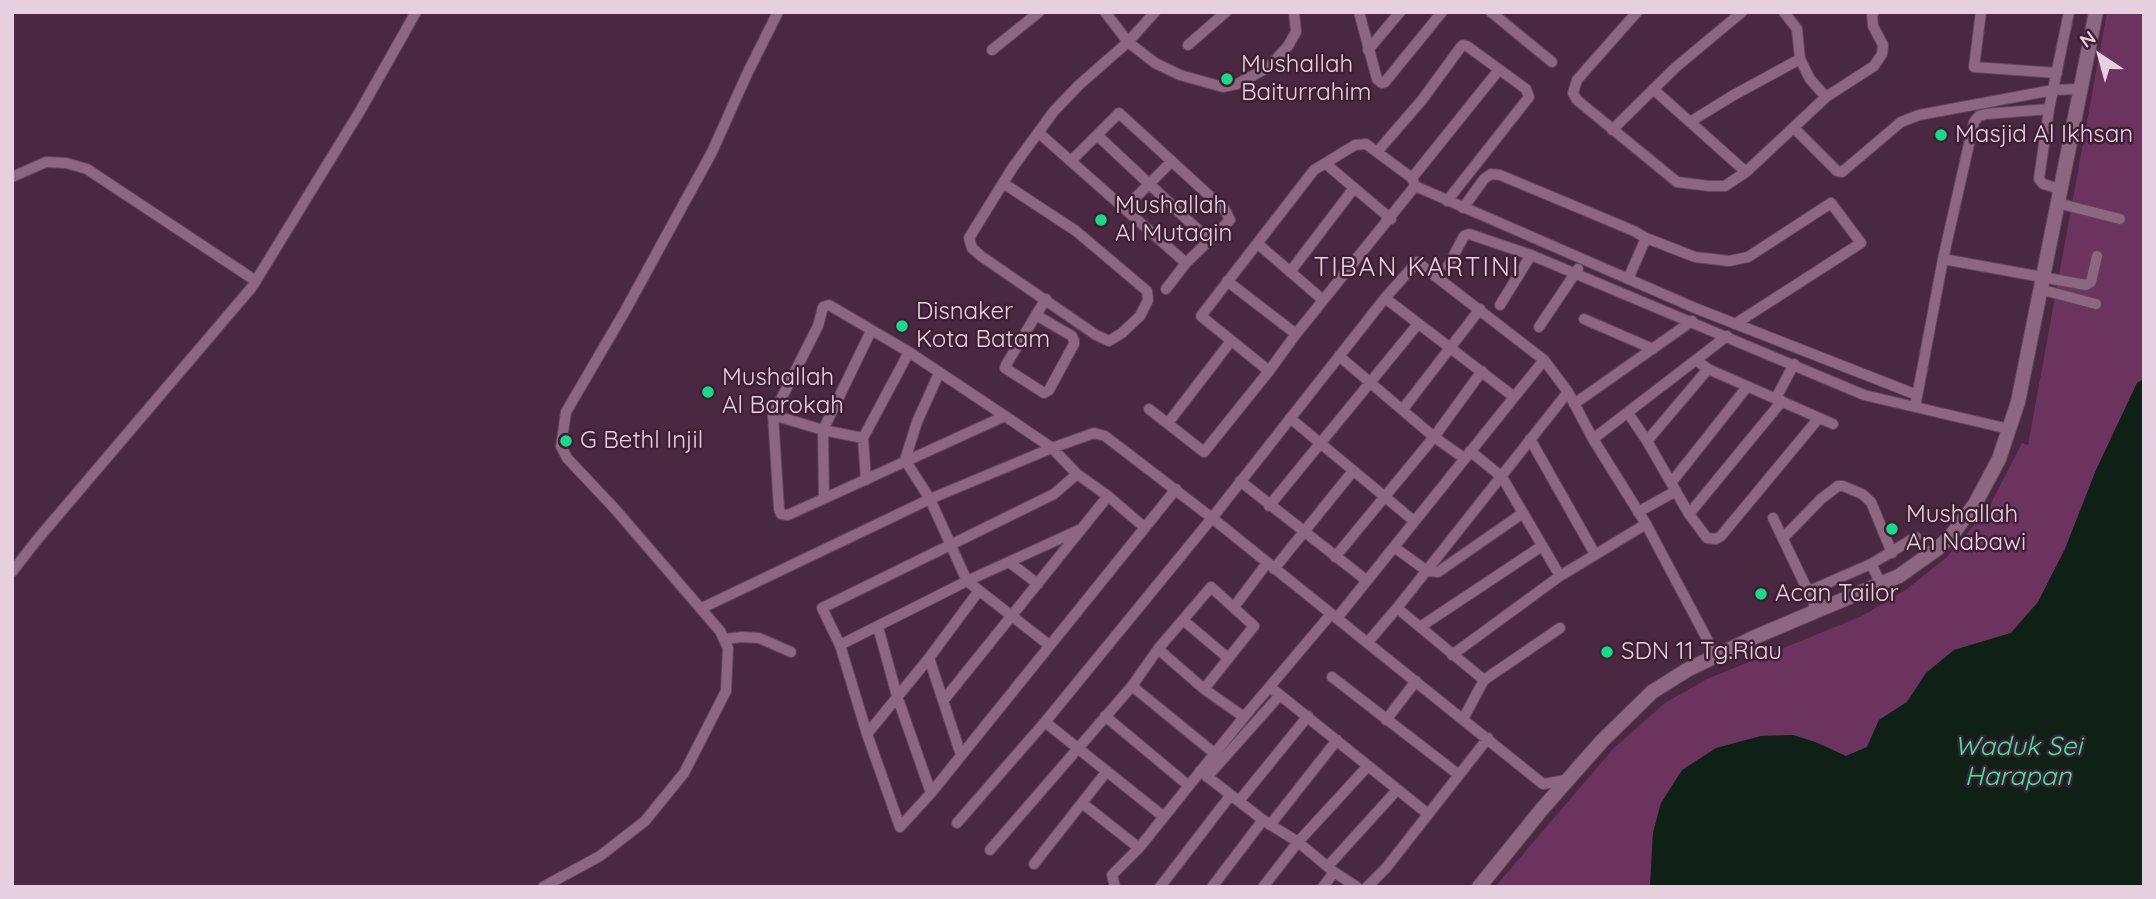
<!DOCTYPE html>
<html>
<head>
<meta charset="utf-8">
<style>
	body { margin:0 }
	#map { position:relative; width:2156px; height:899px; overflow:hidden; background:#4a2841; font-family:Quicksand,sans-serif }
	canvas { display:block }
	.frame { position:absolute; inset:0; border:14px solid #e6d0df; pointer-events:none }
	.north { position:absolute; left:2065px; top:21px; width:70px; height:70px; -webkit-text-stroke:5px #3f1e36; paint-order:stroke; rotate:324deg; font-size:19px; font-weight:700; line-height:28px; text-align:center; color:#e6d0df }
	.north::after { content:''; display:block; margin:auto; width:24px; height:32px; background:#e6d0df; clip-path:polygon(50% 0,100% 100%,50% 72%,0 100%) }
</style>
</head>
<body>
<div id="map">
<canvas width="2156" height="899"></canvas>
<div class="frame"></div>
<div class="north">N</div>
</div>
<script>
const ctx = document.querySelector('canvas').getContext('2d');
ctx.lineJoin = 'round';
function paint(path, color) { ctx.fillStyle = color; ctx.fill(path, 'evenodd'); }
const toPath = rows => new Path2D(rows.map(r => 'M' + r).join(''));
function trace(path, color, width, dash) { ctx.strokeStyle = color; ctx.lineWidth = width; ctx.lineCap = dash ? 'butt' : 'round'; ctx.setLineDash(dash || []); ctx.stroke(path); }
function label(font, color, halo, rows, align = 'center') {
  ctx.font = font + ' Quicksand,sans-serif'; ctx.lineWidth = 5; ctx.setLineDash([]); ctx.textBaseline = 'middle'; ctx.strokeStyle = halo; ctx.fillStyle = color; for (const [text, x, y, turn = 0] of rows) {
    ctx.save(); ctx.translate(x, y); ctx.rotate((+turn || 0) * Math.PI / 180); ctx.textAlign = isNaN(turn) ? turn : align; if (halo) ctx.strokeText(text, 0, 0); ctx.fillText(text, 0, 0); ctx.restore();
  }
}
paint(toPath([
	[2107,12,2144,12,2144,379,2137,383,2096,470,2065,549,2038,602,2011,633,1954,650,1926,673,1907,702,1879,720,1867,747,1846,756,1815,742,1793,735,1761,736,1661,803,1653,833,1650,887,1495,887,1614,748,1665,703,1707,679,1862,616,1907,589,1947,557,1989,507,2022,443,2028,445]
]), '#6c335e');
paint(toPath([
	[2144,379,2144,887,1650,887,1653,833,1661,803,1682,770,1716,748,1761,736,1793,735,1815,742,1846,756,1867,747,1879,720,1907,702,1926,673,1954,650,2011,633,2038,602,2065,549,2096,470,2137,383]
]), '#0f2117');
const street = toPath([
	[1105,12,1128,42,1155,63,1180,75,1223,87,1237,84,1269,67,1288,46,1296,32,1294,12],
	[1359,12,1377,79,1382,83,1385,82,1442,12],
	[1491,12,1552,62],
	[1637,12,1577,80,1573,93,1577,100,1677,182,1709,186,1725,186,1746,172,1826,97,1874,66,1882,54,1883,45,1873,26,1872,14,1874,12],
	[1784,12,1797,29,1800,59,1810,79,1826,97],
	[1981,12,1974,67,2057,73],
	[1188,45,1226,12],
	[992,50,1039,12],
	[1368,50,1400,12],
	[1653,89,1746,172],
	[1690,122,1732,96,1800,59],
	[1794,128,1837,171,1842,172,1901,122,1919,115,2053,90,2079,89],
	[1612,130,1676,67,1742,12],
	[1039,133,1186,263,1230,220,1225,210,1119,113,1072,160],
	[1097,135,1210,241],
	[1377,152,1422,100,1460,48,1463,45,1467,46,1526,89,1529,97,1447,201],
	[1326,164,1391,219],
	[12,177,46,162,66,163,87,169,256,281],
	[1412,178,1498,71],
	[1003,183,1076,231,1147,291,1148,300,1140,316,1122,333,1109,341,1096,335,981,256,972,248,969,238,1013,167,1054,111,1079,85,1128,42,1155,12],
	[1415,186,1695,308,1917,395],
	[2060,189,2043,184,2039,179,2049,109,2069,12],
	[2057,203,2120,219],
	[1125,208,1172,161],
	[1463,208,1484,179,1491,174,1500,175,1634,231,1646,238,1628,279],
	[1646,238,1695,257,1729,261,1748,257,1831,203,1861,243,1735,324],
	[1258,244,1323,300],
	[1943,259,2086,285,2091,282,2097,256],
	[1448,266,1464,236,1469,234,1531,255,1864,395,2009,429],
	[1290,272,1354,188],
	[1227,281,1296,334],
	[1166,289,1186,263],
	[2039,289,2096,304],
	[1385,298,1513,396],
	[1500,305,1531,255],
	[1036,315,1072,336,1074,341,1074,344,1049,390,1044,393,1005,368,1006,365,1036,315,1046,299],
	[1584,319,1653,349],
	[1539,327,1578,269],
	[1339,356,1434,437,1464,458],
	[1696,360,1708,369,1833,424],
	[939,373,917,422,905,460,930,499,967,581,1049,645],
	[1776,398,1794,364],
	[1916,402,1943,259,1974,122,1979,116,1986,114,2049,109],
	[1574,404,1692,321],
	[1149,409,1204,452,1269,371,1296,334,1415,186,1412,178,1366,144,1355,145,1314,170,1201,316,1269,371],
	[1403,409,1480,309],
	[1628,413,1647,441,1689,514,1782,401],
	[773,415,823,430,863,438,909,352],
	[1005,416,788,515,781,514,779,509,773,415,818,326,823,307,829,305,909,352,1005,416,1052,448,1077,474,1108,496,1144,527],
	[1290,418,1414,521],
	[1168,423,1231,341],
	[863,438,866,480],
	[1530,439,1595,554],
	[1593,439,1727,336],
	[1647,441,1708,369],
	[1470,451,1502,477,1560,576],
	[1077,474,1054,494,822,608,840,645,867,734,900,827,931,793,1176,489],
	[1240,481,1366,580],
	[1671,483,1747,387],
	[824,498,823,430,871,331],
	[1269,506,1418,324],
	[1638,512,1676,491],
	[1689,514,1707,538,1716,539,1721,536,1818,419],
	[1773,518,1818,612],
	[1784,537,1821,499,1838,486,1843,486,1862,494,1871,502,1892,553],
	[1394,547,1427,571,1438,572,1523,513],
	[1335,557,1434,437,1482,371],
	[1009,562,1038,584],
	[1274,569,1353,471],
	[12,572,36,541,252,287,360,111,416,12],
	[1881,584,1871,564,1916,537],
	[1809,591,1871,564],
	[1234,607,1267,563],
	[702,608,930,499,1052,448,1094,433,1105,436,1212,518,1543,784,1567,780],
	[1397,608,1484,680],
	[1337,618,1544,360],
	[1183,620,1228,658],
	[878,627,897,696,931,793],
	[1420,627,1542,546],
	[725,639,742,637,759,638,791,652],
	[1368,642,1397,608,1568,392],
	[840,645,967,581,1081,529],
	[1158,649,1204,689,1244,717],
	[1452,655,1560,576,1646,524],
	[929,658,961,755],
	[1332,677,1459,775],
	[1132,686,1214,753],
	[1270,687,1428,814],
	[943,701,1108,496],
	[1105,716,1189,786],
	[1463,719,1484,680,1560,628],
	[1386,720,1416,681],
	[867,734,929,658,978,592],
	[1200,771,1263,820,1298,842,1334,872,1357,887],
	[1207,777,1280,695],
	[1239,801,1308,716],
	[1082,803,1139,848],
	[1164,817,1045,722,1212,518,1385,298,1417,262,1544,360,1568,392,1593,439,1646,524,1716,656],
	[957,823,1045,722],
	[1270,825,1337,740],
	[990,850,1132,686,1158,649,1211,587,1254,626,1204,689],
	[1034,864,1107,771],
	[1328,866,1397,790],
	[543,887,600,856,645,821,684,773,726,691,728,648,720,631,615,509,567,458,561,446,566,412,625,311,712,152,747,74,778,12],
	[1115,887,1112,875,1139,848,1244,717,1331,614],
	[1160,887,1230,796],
	[1212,887,1263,820],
	[1263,887,1298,842,1368,766],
	[1323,887,1334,872],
	[1367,887,1386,868,1488,738]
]);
const secondary = toPath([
	[1479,887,1542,809,1602,741,1652,692,1687,670,1755,637,1899,576,1937,549,1951,536,1975,504,1999,459,2018,402,2096,12]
]);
trace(street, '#62455b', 12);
trace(secondary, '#62455b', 16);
trace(street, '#8d6682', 10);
trace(secondary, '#8d6682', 14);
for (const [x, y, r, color] of [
	[1227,79,7,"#1cd988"],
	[1941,135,7,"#1cd988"],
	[1101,220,7,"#1cd988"],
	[902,326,7,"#1cd988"],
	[708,392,7,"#1cd988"],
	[566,441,7,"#1cd988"],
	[1892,529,7,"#1cd988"],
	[1761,594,7,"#1cd988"],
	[1607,652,7,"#1cd988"]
]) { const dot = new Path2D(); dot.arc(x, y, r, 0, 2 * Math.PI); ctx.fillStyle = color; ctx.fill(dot); trace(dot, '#3f1e36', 2.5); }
label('24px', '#e6d0df', '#3f1e36', [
	["Mushallah",1241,65],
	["Baiturrahim",1241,93],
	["Masjid Al Ikhsan",1955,135],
	["Mushallah",1115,206],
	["Al Mutaqin",1115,234],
	["Disnaker",916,312],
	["Kota Batam",916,340],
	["Mushallah",722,378],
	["Al Barokah",722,406],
	["G Bethl Injil",580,441],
	["Mushallah",1906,515],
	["An Nabawi",1906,543],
	["Acan Tailor",1775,594],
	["SDN 11 Tg.Riau",1621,652]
], 'left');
ctx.letterSpacing = '2px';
label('26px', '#e6d0df', '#3f1e36', [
	["TIBAN KARTINI",1417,268]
]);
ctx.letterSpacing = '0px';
label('italic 26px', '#36ef99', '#3f1e36', [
	["Waduk Sei",2018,747],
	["Harapan",2018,777]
]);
</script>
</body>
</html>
